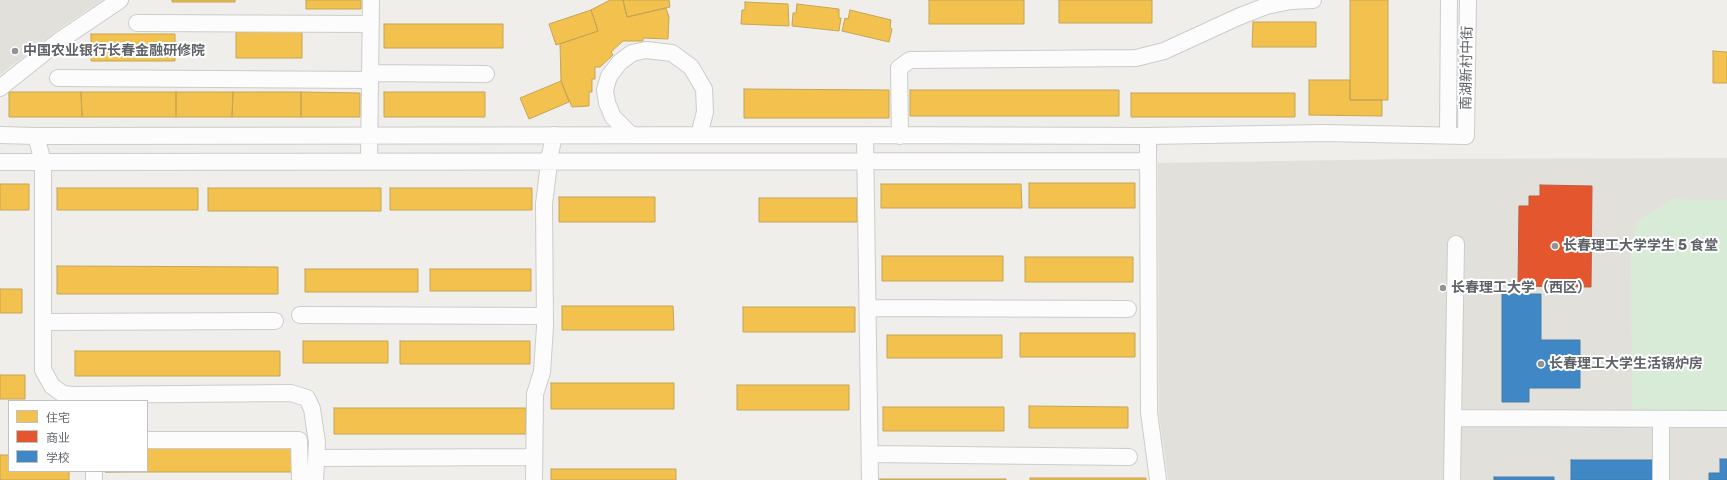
<!DOCTYPE html>
<html>
<head>
<meta charset="utf-8">
<style>
	body { margin:0 }
	#map { position:relative; width:1727px; height:480px; overflow:hidden; background:#efeeea; font-family:Rubik,"Noto Sans SC",sans-serif }
	canvas { display:block }
	.legend { position:absolute; left:8px; top:400px; width:140px; height:72px; box-sizing:border-box; background:#fff; border:1px solid #bfc1c3; margin:0; padding:5px 7px; list-style:none; font-size:12px; color:#5f6368 }
	.legend li { display:flex; align-items:center; gap:8px; height:20px }
	.legend b { width:20px; border:1px solid #bfc1c3 }
</style>
</head>
<body>
<div id="map">
<canvas width="1727" height="480"></canvas>
<ul class="legend">
<li><b style="height:11px;background:#f2c14e"></b>住宅</li>
<li><b style="height:11px;background:#e4572e"></b>商业</li>
<li><b style="height:11px;background:#3f88c5"></b>学校</li>
</ul>
</div>
<script>
const ctx = document.querySelector('canvas').getContext('2d');
ctx.lineJoin = 'round';
function paint(path, color) { ctx.fillStyle = color; ctx.fill(path, 'evenodd'); }
const toPath = rows => new Path2D(rows.map(r => 'M' + r).join(''));
function trace(path, color, width, dash) { ctx.strokeStyle = color; ctx.lineWidth = width; ctx.lineCap = dash ? 'butt' : 'round'; ctx.setLineDash(dash || []); ctx.stroke(path); }
function label(font, color, halo, rows, align = 'center') {
  ctx.font = font + ' Rubik,"Noto Sans SC",sans-serif'; ctx.lineWidth = 4; ctx.setLineDash([]); ctx.textBaseline = 'middle'; ctx.strokeStyle = halo; ctx.fillStyle = color; for (const [text, x, y, turn = 0] of rows) {
    ctx.save(); ctx.translate(x, y); ctx.rotate((+turn || 0) * Math.PI / 180); ctx.textAlign = isNaN(turn) ? turn : align; if (halo) ctx.strokeText(text, 0, 0); ctx.fillText(text, 0, 0); ctx.restore();
  }
}
paint(toPath([
	[0,0,103,0,62,27,0,75],
	[1727,158,1727,480,1168,480,1159,414,1158,163,1406,159]
]), '#e2e0da');
paint(toPath([
	[1674,199,1727,200,1727,410,1632,409,1631,255,1637,221]
]), '#d8ebd6');
const homes = toPath([
	[172,0,235,0,235,2,172,2,172,0],
	[306,0,361,0,361,9,306,9,306,0],
	[610,0,623,0,627,17,666,8,669,17,668,39,643,38,643,41,623,41,611,52,613,55,600,67,595,67,595,79,592,79,592,92,589,92,589,106,572,107,561,81,560,44,598,31,591,10,610,0],
	[623,0,669,0,670,7,627,17,623,0],
	[929,0,1024,0,1024,24,929,24,929,0],
	[1059,0,1152,0,1152,23,1059,23,1059,0],
	[1350,0,1388,0,1388,100,1350,100,1350,0],
	[745,2,788,4,789,26,741,24,742,10,745,10,745,2],
	[797,4,839,9,839,18,841,18,839,31,792,26,793,13,796,13,797,4],
	[591,10,598,31,556,45,549,24,591,10],
	[850,10,891,20,890,28,892,29,889,42,842,31,845,18,848,19,850,10],
	[1253,22,1316,22,1316,47,1252,47,1253,22],
	[384,24,503,24,503,48,384,48,384,24],
	[302,31,302,58,236,58,236,32,302,31],
	[91,34,175,34,175,61,91,61,91,34],
	[1713,51,1727,52,1727,83,1713,83,1713,51],
	[1309,80,1350,80,1350,100,1382,100,1382,116,1309,115,1309,80],
	[561,81,569,102,529,119,520,98,561,81],
	[744,89,889,90,889,118,744,118,744,89],
	[910,90,1119,90,1119,116,910,116,910,90],
	[9,92,81,92,82,117,9,117,9,92],
	[81,92,176,92,176,117,82,117,81,92],
	[176,92,233,92,232,117,176,117,176,92],
	[233,92,301,92,301,117,232,117,233,92],
	[301,92,360,93,360,117,301,117,301,92],
	[384,92,485,92,485,117,384,117,384,92],
	[1131,93,1295,93,1295,117,1131,117,1131,93],
	[1029,183,1135,183,1135,208,1029,208,1029,183],
	[0,184,29,184,29,210,0,210,0,184],
	[881,184,1021,184,1022,208,881,208,881,184],
	[57,188,198,188,198,210,57,210,57,188],
	[208,188,381,188,381,211,208,211,208,188],
	[390,188,532,188,532,210,390,210,390,188],
	[559,197,655,197,655,222,559,222,559,197],
	[759,198,857,198,857,222,759,222,759,198],
	[882,256,1003,256,1003,281,882,281,882,256],
	[1025,257,1133,257,1133,282,1025,282,1025,257],
	[57,266,278,267,278,294,57,294,57,266],
	[305,269,418,269,418,292,305,292,305,269],
	[430,269,531,269,531,291,430,291,430,269],
	[0,289,22,289,22,313,0,313,0,289],
	[562,306,673,306,674,330,562,330,562,306],
	[743,307,855,307,855,332,743,332,743,307],
	[1020,333,1135,333,1135,357,1020,357,1020,333],
	[887,335,1002,335,1002,358,887,358,887,335],
	[303,341,388,341,388,363,303,363,303,341],
	[400,341,530,341,530,364,400,364,400,341],
	[75,351,280,351,280,376,75,376,75,351],
	[0,375,25,375,25,399,0,399,0,375],
	[551,383,674,383,674,409,551,409,551,383],
	[737,385,849,385,849,410,737,410,737,385],
	[1029,406,1128,407,1128,428,1029,428,1029,406],
	[883,407,1004,407,1004,431,883,431,883,407],
	[334,408,526,408,526,434,334,434,334,408],
	[147,443,295,443,295,472,105,472,147,471,147,443],
	[0,455,9,455,9,471,69,471,69,480,0,480,0,455],
	[551,469,676,469,676,480,551,480,551,469],
	[1030,478,1146,478,1146,480,1030,480,1030,478],
	[880,479,1006,479,1006,480,880,480,880,479]
]);
paint(homes, '#f2c14e');
trace(homes, '#c6a556', 1);
const shops = toPath([
	[1540,185,1592,186,1591,287,1518,286,1519,206,1529,206,1529,196,1540,196,1540,185]
]);
paint(shops, '#e4572e');
trace(shops, '#bc5b3f', 1);
const schools = toPath([
	[1502,294,1541,294,1541,340,1580,340,1580,388,1529,388,1529,402,1502,402,1502,294],
	[1720,459,1727,459,1727,480,1709,480,1709,473,1720,473,1720,459],
	[1571,460,1656,460,1656,480,1571,480,1571,460],
	[1494,477,1554,477,1554,480,1494,480,1494,477]
]);
paint(schools, '#3f88c5');
trace(schools, '#497da9', 1);
const minor = toPath([
	[137,23,371,24],
	[370,73,486,74],
	[58,78,370,80],
	[0,88,59,41,120,0],
	[0,135,36,136,865,135,1148,136,1323,133,1466,136,1468,0],
	[631,135,613,117,607,103,605,90,609,76,620,62,632,53,646,50,672,53,691,67,704,89,705,112,699,135],
	[865,135,870,480],
	[1448,135,1449,0],
	[36,136,43,162,43,370,52,386,63,394,74,395,291,393,307,398,312,409,317,442,315,480],
	[900,136,899,68,910,60,1136,58,1164,51,1238,17,1266,6,1291,1,1313,0],
	[1148,136,1149,412,1158,480],
	[369,161,371,0],
	[0,162,1148,161],
	[868,308,1128,309],
	[300,315,545,316],
	[44,322,275,321],
	[1453,418,1727,419],
	[147,440,299,440,300,480],
	[870,454,1129,457],
	[316,458,534,457],
	[94,480,94,471],
	[534,480,535,394,542,372,545,327,544,204,550,155,554,135],
	[1452,480,1456,244],
	[1661,480,1661,419]
]);
trace(minor, '#cbcccc', 18);
trace(minor, '#fdfcfc', 16);
for (const [x, y, r, color] of [
	[15,51,4,"#919496"],
	[1555,246,4,"#919496"],
	[1443,288,4,"#919496"],
	[1541,364,4,"#919496"]
]) { const dot = new Path2D(); dot.arc(x, y, r, 0, 2 * Math.PI); ctx.fillStyle = color; ctx.fill(dot); trace(dot, '#fff', 1.5); }
label('bold 14px', '#5f6368', '#fff', [
	["中国农业银行长春金融研修院",23,51],
	["长春理工大学学生 5 食堂",1563,246],
	["长春理工大学（西区）",1451,288],
	["长春理工大学生活锅炉房",1549,364]
], 'left');
label('14px', '#5f6368', '#fff', [
	["南湖新村中街",1467,68,-89]
]);
</script>
</body>
</html>
